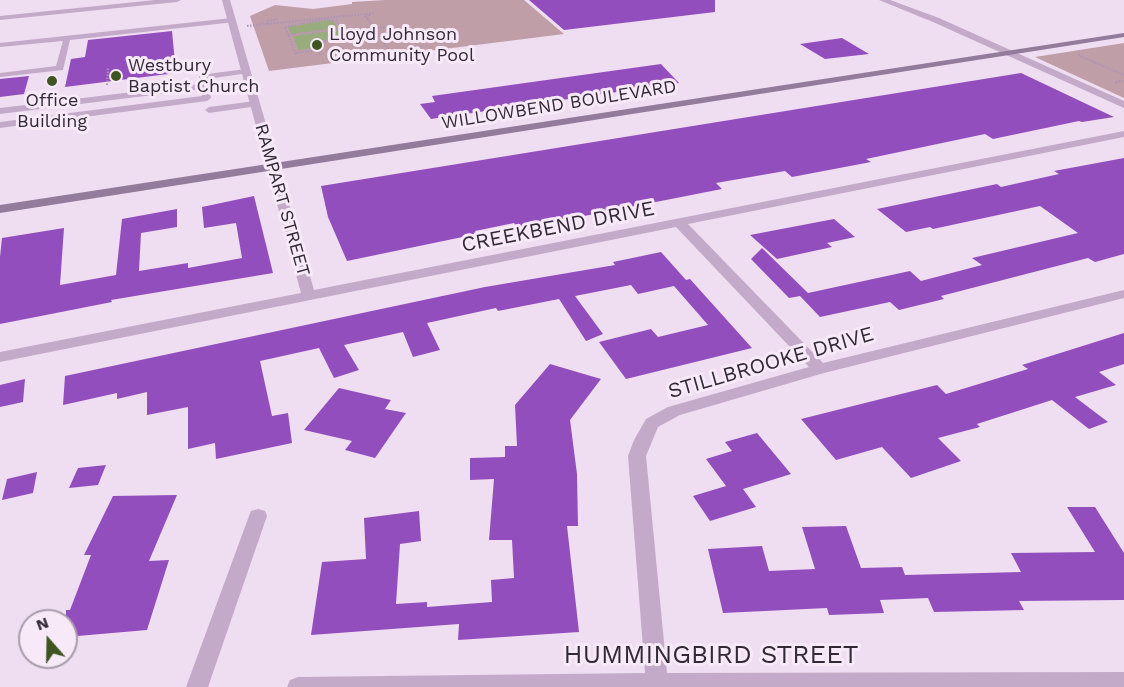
<!DOCTYPE html>
<html>
<head>
<meta charset="utf-8">
<style>
	body { margin:0 }
	#map { position:relative; width:1124px; height:687px; overflow:hidden; background:#efddf1; font-family:"Work Sans",sans-serif }
	canvas { display:block }
	.north { position:absolute; left:18px; top:609px; width:60px; height:60px; box-sizing:border-box; background:#f7e9f8; border:2px solid #a89caa; border-radius:50%; rotate:340deg; font-size:16px; font-weight:700; line-height:24px; text-align:center; color:#322936 }
	.north::after { content:''; display:block; margin:auto; width:21px; height:27px; background:#3e5521; clip-path:polygon(50% 0,100% 100%,50% 72%,0 100%) }
</style>
</head>
<body>
<div id="map">
<canvas width="1124" height="687"></canvas>
<div class="north">N</div>
</div>
<script>
const ctx = document.querySelector('canvas').getContext('2d');
ctx.lineJoin = 'round';
function paint(path, color) { ctx.fillStyle = color; ctx.fill(path, 'evenodd'); }
const toPath = rows => new Path2D(rows.map(r => 'M' + r).join(''));
function trace(path, color, width, dash) { ctx.strokeStyle = color; ctx.lineWidth = width; ctx.lineCap = dash ? 'butt' : 'round'; ctx.setLineDash(dash || []); ctx.stroke(path); }
function label(font, color, halo, rows, align = 'center') {
  ctx.font = font + ' "Work Sans",sans-serif'; ctx.lineWidth = 6; ctx.setLineDash([]); ctx.textBaseline = 'middle'; ctx.strokeStyle = halo; ctx.fillStyle = color; for (const [text, x, y, turn = 0] of rows) {
    ctx.save(); ctx.translate(x, y); ctx.rotate((+turn || 0) * Math.PI / 180); ctx.textAlign = isNaN(turn) ? turn : align; if (halo) ctx.strokeText(text, 0, 0); ctx.fillText(text, 0, 0); ctx.restore();
  }
}
paint(toPath([
	[385,0,524,0,564,34,269,71,250,16,275,5,313,9,352,4,352,2],
	[1124,43,1124,98,1035,57]
]), '#bf9ea8');
paint(toPath([
	[329,20,334,22,338,28,291,34,288,27],
	[339,30,344,38,317,41,320,47,298,50,293,36]
]), '#99ac7e');
paint(toPath([
	[529,0,715,0,715,12,564,30],
	[172,31,176,73,65,87,71,59,85,57,88,40],
	[842,38,869,54,825,59,800,44],
	[661,64,679,83,431,119,420,104,435,102,432,96],
	[1021,73,1114,117,1082,122,1079,121,993,139,985,134,866,159,871,162,792,177,785,171,716,183,722,189,518,229,514,223,475,231,477,234,347,261,328,217,321,186],
	[29,76,24,94,0,97,0,79],
	[1124,158,1124,254,1095,262,1088,258,941,296,944,299,899,310,890,302,820,317,800,296,789,298,751,259,762,248,808,293,910,271,921,281,982,265,972,258,1078,233,1040,206,933,229,930,227,906,232,877,209,997,184,1001,187,1059,174,1054,171],
	[254,196,273,273,111,300,112,302,0,324,0,257,2,238,64,228,60,285,116,275,122,219,177,209,177,227,141,233,139,271,188,263,188,268,242,258,236,223,204,228,202,207],
	[834,219,855,237,827,243,832,247,777,259,750,235],
	[661,252,686,280,690,279,752,348,626,379,599,342,651,329,658,337,708,325,674,286,638,294,631,285,575,296,603,334,586,341,559,299,498,311,496,308,427,323,440,350,413,357,403,332,344,345,359,370,334,378,319,348,260,361,272,416,288,413,292,443,216,459,215,443,188,449,188,407,147,415,147,392,117,399,117,393,63,405,65,376,485,287,615,265,613,262],
	[1124,333,1124,364,1099,372,1116,385,1075,397,1108,422,1089,429,1052,400,977,424,980,427,938,438,961,461,911,478,882,447,836,460,801,419,937,385,946,394,1028,369,1022,365],
	[550,364,601,379,570,420,577,474,578,526,567,526,579,632,458,640,459,624,311,635,322,562,366,559,364,518,419,511,421,541,400,544,396,604,427,602,427,607,492,602,491,580,514,578,512,540,489,540,494,479,470,480,470,458,505,457,505,446,517,446,515,405],
	[25,379,23,402,0,407,0,385],
	[339,388,391,400,385,409,406,413,375,458,345,450,352,441,304,430],
	[757,433,791,474,743,489,756,507,710,521,693,496,726,486,706,459,732,451,725,442],
	[106,465,98,485,69,488,78,468],
	[37,472,33,493,2,500,7,479],
	[177,495,149,561,169,560,147,630,66,637,66,610,70,610,91,555,84,555,113,496],
	[1067,507,1095,507,1124,553,1124,600,1019,601,1024,610,934,612,928,598,880,600,884,613,829,615,827,608,723,613,708,549,762,546,769,571,815,569,802,527,846,526,861,568,902,567,905,575,1021,572,1011,553,1095,552]
]), '#934ebe');
trace(toPath([
	[370,15,365,15,391,53],
	[267,24,267,21,278,19],
	[247,26,375,13],
	[371,29,392,27],
	[288,35,285,27,326,19,336,21,341,29],
	[296,53,319,50,320,54,324,41,347,39,343,32],
	[296,54,288,35,341,29,343,32,355,31],
	[1078,55,1124,75],
	[1117,83,1115,82,1124,81],
	[107,85,108,67]
]), '#ad94b4', 2, [1.5, 1.5]);
paint(toPath([
	[232,18,235,18,235,22,70,40,63,70,0,77,0,73,56,66,63,41,0,47,0,43,232,18],
	[246,69,249,69,249,73,207,79,211,98,207,101,0,128,0,122,202,96,201,89,0,114,0,108,199,84,199,75,246,69],
	[255,101,259,104,258,106,209,113,205,110,209,107,255,101]
]), '#c3aac8');
paint(toPath([
	[155,0,181,0,177,2,0,20,0,16,155,0],
	[222,0,230,0,314,290,1124,131,1124,137,688,224,823,363,1124,290,1124,298,824,373,680,415,658,427,646,456,667,673,1124,672,1124,687,287,687,290,680,298,677,645,673,628,456,634,440,646,419,668,407,809,367,676,227,0,362,0,352,301,293,222,0],
	[879,0,890,0,939,18,1124,101,1124,108,933,22,879,0],
	[258,509,265,511,267,516,208,687,186,687,249,516,251,511,258,509]
]), '#c3aac8');
paint(toPath([
	[1124,33,1124,37,0,213,0,205,1124,33]
]), '#937b9b');
for (const [x, y, r, color] of [
	[317,45,6,"#3e5521"],
	[116,76,6,"#3e5521"],
	[52,81,6,"#3e5521"]
]) { const dot = new Path2D(); dot.arc(x, y, r, 0, 2 * Math.PI); ctx.fillStyle = color; ctx.fill(dot); trace(dot, '#f7e9f8', 2); }
label('18px', '#322936', '#f7e9f8', [
	["Lloyd Johnson",329,35],
	["Community Pool",329,56],
	["Westbury",128,66],
	["Baptist Church",128,87],
	["Office",52,101,"center"],
	["Building",52,122,"center"]
], 'left');
label('18px', '#322936', '#f7e9f8', [
	["WILLOWBEND BOULEVARD",559,105,-9],
	["RAMPART STREET",282,200,74]
]);
label('21px', '#322936', '#f7e9f8', [
	["CREEKBEND DRIVE",558,227,-11],
	["STILLBROOKE DRIVE",771,363,-16]
]);
label('26px', '#322936', '#f7e9f8', [
	["HUMMINGBIRD STREET",711,655]
]);
</script>
</body>
</html>
